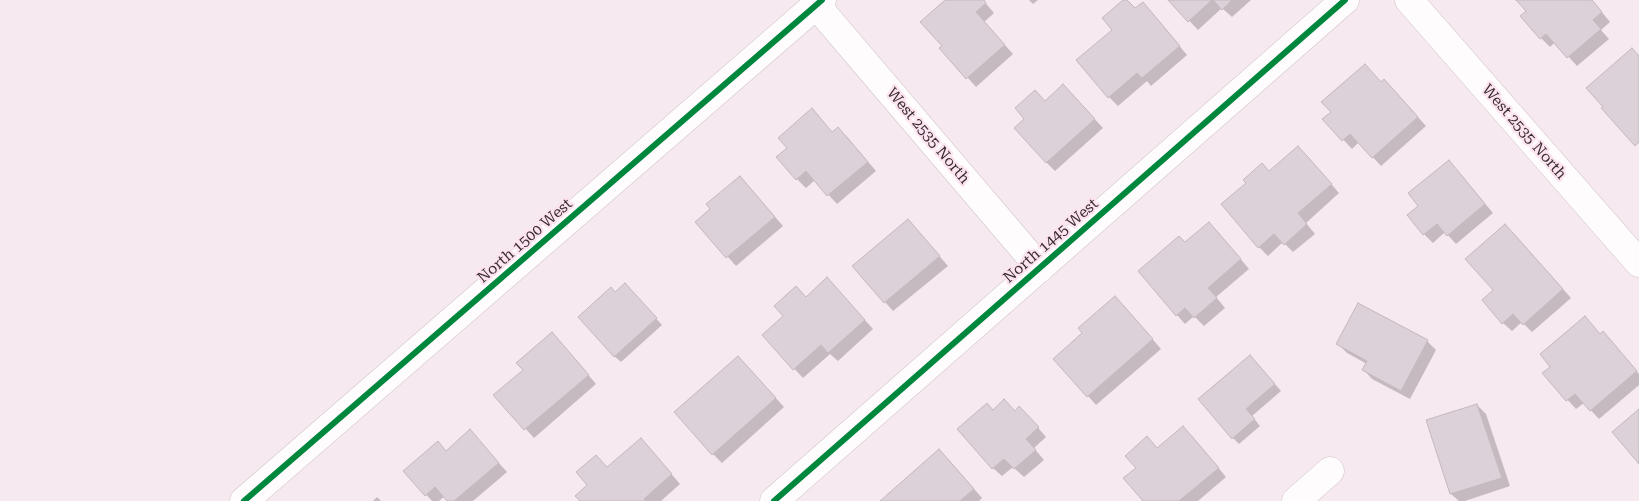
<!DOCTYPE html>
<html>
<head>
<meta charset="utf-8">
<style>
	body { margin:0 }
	canvas { display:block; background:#f6e9ef }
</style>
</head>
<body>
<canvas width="1639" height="501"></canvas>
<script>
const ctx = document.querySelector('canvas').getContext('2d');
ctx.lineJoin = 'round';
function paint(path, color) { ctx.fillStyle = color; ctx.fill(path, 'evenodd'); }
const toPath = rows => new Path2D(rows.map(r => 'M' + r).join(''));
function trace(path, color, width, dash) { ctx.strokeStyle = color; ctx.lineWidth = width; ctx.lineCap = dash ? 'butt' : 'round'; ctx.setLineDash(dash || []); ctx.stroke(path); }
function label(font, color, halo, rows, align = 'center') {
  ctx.font = font + ' "Roboto Serif",serif'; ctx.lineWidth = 4.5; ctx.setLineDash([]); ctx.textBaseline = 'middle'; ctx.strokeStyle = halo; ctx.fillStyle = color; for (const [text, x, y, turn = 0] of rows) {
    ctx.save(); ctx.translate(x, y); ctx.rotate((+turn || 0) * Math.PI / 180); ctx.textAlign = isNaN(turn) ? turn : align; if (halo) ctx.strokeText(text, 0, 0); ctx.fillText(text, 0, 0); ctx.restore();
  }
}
paint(toPath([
	[947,0,983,0,994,13,984,22,1013,54,976,87,941,48,943,46],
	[1029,0,1038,0,1033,4],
	[1124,0,1135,9,1151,12,1187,55,1151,86,1147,81,1118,106,1109,97,1114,30],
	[1170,0,1251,0,1232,17,1222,8,1198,30],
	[1518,0,1592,0,1610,22,1601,30,1609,39,1577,66,1555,42,1550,47,1541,38,1521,16,1527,11],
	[1381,83,1393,89,1426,126,1381,166,1359,142,1352,149,1324,119,1332,112],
	[1072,95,1103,128,1055,171,1046,162,1045,103],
	[833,133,847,137,876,171,837,204,815,180,806,188,797,179],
	[1307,156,1339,193,1306,223,1315,234,1293,252,1283,242,1268,256,1259,247,1247,183,1262,164,1270,172],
	[1457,170,1493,213,1456,244,1445,232,1433,243,1424,234],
	[749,187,783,226,736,266,697,222],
	[908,220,948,266,893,311,885,302],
	[1218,232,1249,269,1216,297,1225,308,1204,326,1194,316,1185,324,1177,315,1186,244],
	[1514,234,1571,298,1532,332,1522,322,1512,331,1503,323,1495,290],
	[836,288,873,329,838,361,830,354,803,378,763,335,806,298],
	[631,291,662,325,621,362,614,356,616,293],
	[1124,306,1161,349,1096,405,1088,396],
	[1600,335,1612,342,1639,374,1639,385,1599,419,1584,403,1576,409,1544,374],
	[1427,341,1436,350,1410,399,1372,379,1364,370,1367,364,1347,353,1338,344],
	[561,343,596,384,534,438,495,395],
	[1256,362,1281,391,1252,416,1260,426,1239,444,1233,438],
	[747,366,784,407,722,463,713,454],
	[1477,405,1486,414,1510,486,1465,501,1459,501,1451,494,1428,421],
	[993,411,1015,412,1028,416,1046,437,1034,448,1044,460,1024,477,1013,467,1002,476,993,468],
	[470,431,507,472,473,501,449,501,445,496,439,501,432,501,405,471,447,452],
	[1192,436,1226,477,1198,501,1144,501,1158,449],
	[649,448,680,484,661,501,582,501,608,468],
	[948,459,982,498,979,501,882,501],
	[377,497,381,501,373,501]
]), '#0003');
const building = toPath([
	[945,0,984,0,986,3,976,12,1005,45,966,79,939,48,942,46,920,22,945,0],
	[1123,0,1127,0,1135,8,1143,2,1180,46,1142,78,1137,73,1108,98,1076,60,1112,30,1102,18,1123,0],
	[1168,0,1212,0,1188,22,1168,0],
	[1213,0,1232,0,1222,10,1213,0],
	[1516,0,1592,0,1602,12,1593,20,1601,29,1567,58,1546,34,1540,39,1520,16,1526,11,1516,0],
	[1632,48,1639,56,1639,142,1635,146,1601,108,1603,107,1586,88,1632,48],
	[1365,64,1381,82,1384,79,1418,117,1372,158,1350,134,1342,141,1322,119,1331,112,1321,102,1365,64],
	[1063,84,1095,119,1046,163,1014,128,1024,119,1015,108,1035,90,1045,101,1063,84],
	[812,108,832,132,838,127,868,162,827,196,806,171,796,180,776,157,787,148,778,138,812,108],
	[1298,146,1332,184,1298,213,1307,224,1284,245,1274,234,1258,248,1221,204,1246,183,1243,180,1262,163,1269,171,1298,146],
	[1449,160,1485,204,1447,236,1437,224,1423,235,1407,215,1418,206,1408,193,1449,160],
	[740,176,775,217,726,258,695,222,710,209,706,204,740,176],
	[908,219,940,256,884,303,852,266,908,219],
	[1209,222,1241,259,1208,288,1217,298,1194,318,1185,308,1176,316,1138,271,1179,236,1185,242,1209,222],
	[1505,224,1563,289,1523,325,1513,314,1502,324,1482,300,1493,290,1465,259,1505,224],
	[827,277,865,320,828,353,821,345,793,370,762,335,783,316,774,306,796,286,806,297,827,277],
	[625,283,657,318,614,357,578,317,611,287,615,292,625,283],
	[1115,296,1153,339,1087,397,1053,359,1082,333,1078,328,1115,296],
	[1358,303,1428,340,1401,391,1362,370,1367,361,1336,344,1358,303],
	[1585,316,1600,334,1603,331,1637,371,1590,411,1575,394,1566,401,1542,373,1550,367,1540,354,1585,316],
	[552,332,589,375,524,430,493,395,523,370,516,363,552,332],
	[1250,355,1275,384,1246,409,1255,419,1232,439,1198,399,1250,355],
	[738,356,776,398,712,455,674,412,738,356],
	[1004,399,1015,411,1019,406,1039,427,1026,439,1036,450,1014,469,1004,459,992,469,957,429,987,403,993,410,1004,399],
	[1477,404,1502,478,1450,494,1426,420,1477,404],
	[1639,409,1639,464,1612,432,1639,409],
	[1183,426,1219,468,1179,501,1143,501,1123,478,1136,468,1125,456,1147,436,1157,448,1183,426],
	[470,429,499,463,454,501,447,501,435,487,425,496,403,471,438,441,446,451,470,429],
	[641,438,672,474,644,499,646,501,580,501,575,496,587,485,576,472,596,455,607,467,641,438],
	[939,449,974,489,960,501,880,501,939,449]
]);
paint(building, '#dcd1d8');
trace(building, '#c2b9bf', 1);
const minor = toPath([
	[1409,0,1639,263],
	[816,5,1040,268],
	[244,501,822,0],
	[774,501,1345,0],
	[1296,501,1330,471]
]);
trace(minor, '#d0c4ca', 29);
trace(minor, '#fefcfd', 28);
trace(toPath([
	[244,501,822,0],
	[774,501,1345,0]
]), '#00873e', 6);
label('15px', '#382c32', '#fce3ef', [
	["West 2535 North",1524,132,49],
	["West 2535 North",928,136,50],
	["North 1500 West",525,241,-41],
	["North 1445 West",1051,241,-41]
]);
</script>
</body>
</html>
